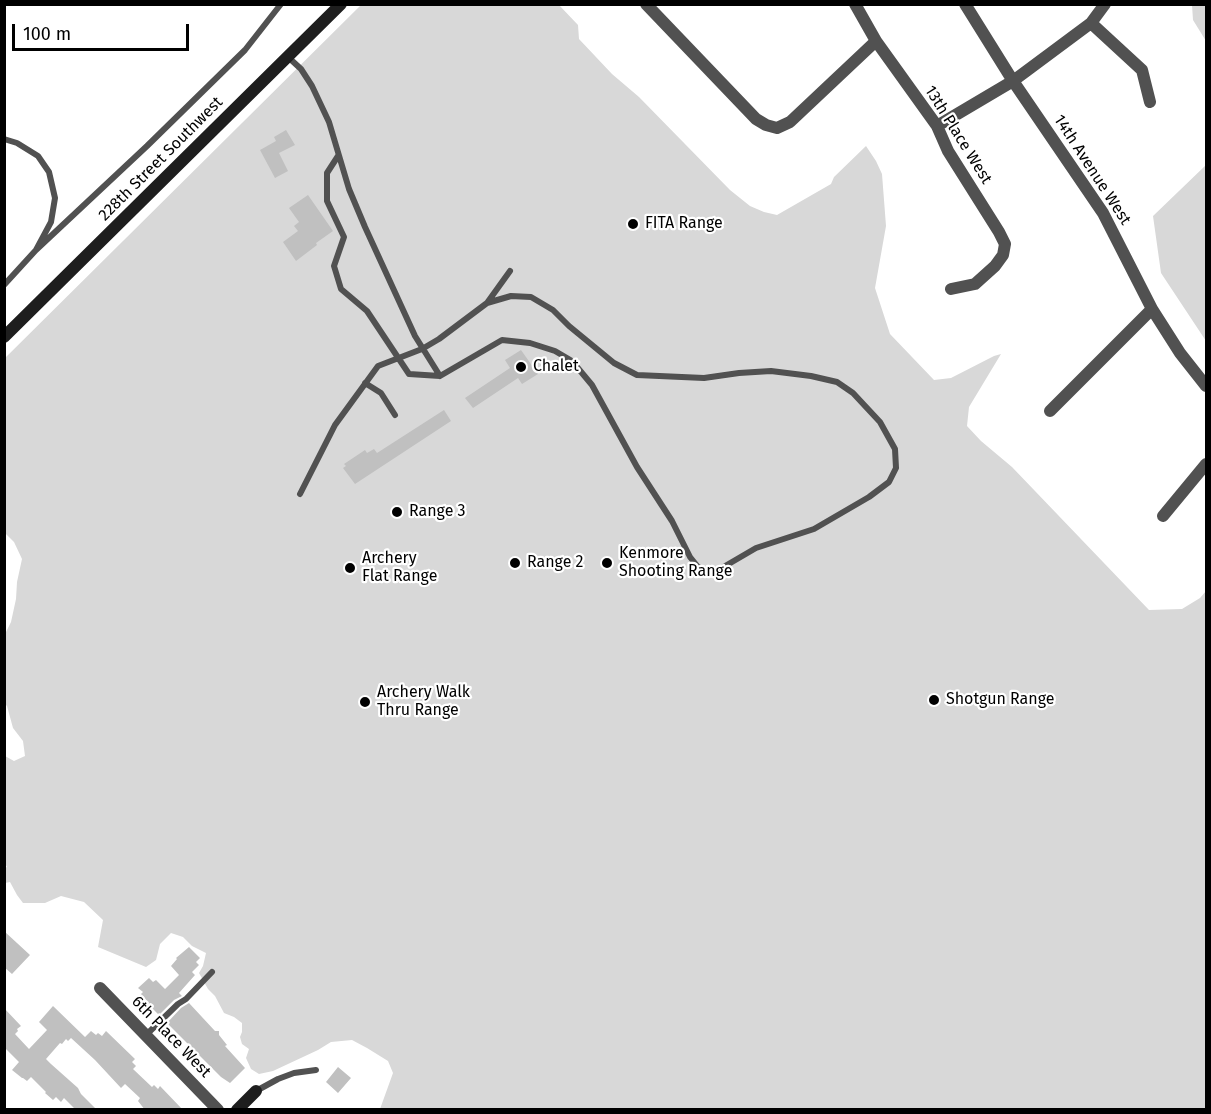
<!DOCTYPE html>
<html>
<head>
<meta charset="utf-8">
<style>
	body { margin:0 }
	#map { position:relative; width:1211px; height:1114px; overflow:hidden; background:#fff; font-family:"Fira Sans",sans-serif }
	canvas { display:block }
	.frame { position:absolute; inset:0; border:6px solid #000; pointer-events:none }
	.scale { position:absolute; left:12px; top:24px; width:177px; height:27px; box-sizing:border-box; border:3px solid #000; border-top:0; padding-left:8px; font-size:18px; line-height:21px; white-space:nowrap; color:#000; -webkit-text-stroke:4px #fff; paint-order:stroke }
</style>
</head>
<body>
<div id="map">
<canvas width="1211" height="1114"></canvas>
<div class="frame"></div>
<div class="scale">100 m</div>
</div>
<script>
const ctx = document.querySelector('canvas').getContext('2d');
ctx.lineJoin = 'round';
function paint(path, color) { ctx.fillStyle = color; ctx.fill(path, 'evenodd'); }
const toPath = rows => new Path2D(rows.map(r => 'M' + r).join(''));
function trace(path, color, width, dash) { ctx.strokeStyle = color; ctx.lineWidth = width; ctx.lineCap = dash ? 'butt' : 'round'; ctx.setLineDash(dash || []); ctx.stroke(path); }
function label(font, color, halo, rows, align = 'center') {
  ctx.font = font + ' "Fira Sans",sans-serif'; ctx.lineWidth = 4.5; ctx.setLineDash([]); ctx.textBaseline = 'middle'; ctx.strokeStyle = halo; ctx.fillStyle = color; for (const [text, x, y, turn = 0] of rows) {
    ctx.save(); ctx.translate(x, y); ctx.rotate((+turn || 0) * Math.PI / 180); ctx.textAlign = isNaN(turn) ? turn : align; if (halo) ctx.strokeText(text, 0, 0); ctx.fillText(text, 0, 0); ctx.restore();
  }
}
paint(toPath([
	[361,5,559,5,578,25,579,39,612,74,639,97,730,190,750,206,764,212,777,215,831,184,834,177,866,146,876,161,882,174,886,226,875,288,890,334,934,380,951,378,994,356,1001,354,969,407,967,426,981,441,1012,467,1149,610,1182,609,1200,598,1206,591,1206,1109,380,1109,393,1073,388,1061,367,1048,352,1040,331,1042,318,1050,273,1071,259,1074,251,1069,246,1058,249,1049,242,1044,240,1037,242,1032,242,1023,234,1017,224,1013,215,996,208,989,199,973,203,966,206,953,192,946,183,937,171,933,160,944,156,960,146,967,98,947,103,920,84,902,61,896,45,903,23,903,17,895,10,882,5,883,5,870,7,866,4,865,5,756,14,761,25,756,23,741,13,728,7,706,5,704,4,636,11,622,16,599,17,582,22,559,14,542,5,533,5,358],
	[1192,5,1206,5,1206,41,1193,20],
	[1206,165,1206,341,1161,273,1153,216]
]), '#d8d8d8');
paint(toPath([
	[286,130,295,145,279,153,288,171,275,178,260,150,276,141,274,137],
	[308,195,333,231,316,243,317,245,296,261,283,242,298,231,294,226,299,222,289,208],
	[521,350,538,374,522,384,518,378,473,408,465,398,510,368,505,360],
	[444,410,451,421,355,484,343,468,346,466,344,464,365,450,367,453,374,449,377,453],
	[4,931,30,955,12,974,4,967],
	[189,947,200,958,196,962,199,965,192,972,195,975,179,993,182,996,174,1000,159,1015,147,1003,148,1002,141,994,143,992,138,988,149,978,153,982,156,980,165,989,179,975,171,966,177,959,176,958],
	[189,1003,215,1031,219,1031,219,1035,227,1045,225,1046,245,1068,230,1083,221,1077,167,1023,181,1008],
	[53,1006,85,1037,91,1031,96,1035,98,1033,102,1036,106,1031,135,1059,132,1062,136,1066,133,1069,152,1087,154,1085,158,1089,160,1086,183,1110,145,1110,138,1101,140,1098,125,1084,121,1088,95,1060,71,1038,68,1041,66,1039,62,1044,60,1043,46,1059,51,1064,78,1088,81,1094,97,1110,76,1110,64,1098,61,1102,56,1097,53,1100,45,1093,46,1092,31,1077,27,1081,23,1078,22,1078,12,1070,19,1062,4,1047,4,1008,21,1026,17,1029,18,1031,15,1034,29,1049,47,1030,39,1022],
	[338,1067,351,1078,338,1093,326,1082]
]), '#c0c0c0');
trace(toPath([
	[288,57,301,69,312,86,329,122,349,189,365,227,415,336,440,376],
	[4,139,17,143,38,156,49,172,55,198,51,222,36,250,4,285],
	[338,156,327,173,327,201,344,237,334,266,341,289,367,311,409,374,440,376,502,340,530,343,555,351,572,361,592,385,637,467,672,521,690,557,698,567,709,571,720,569,756,548,814,529,869,497,889,482,896,468,895,449,880,422,853,393,837,382,811,376,771,371,739,373,704,378,637,375,614,363,569,326,553,310,531,297,511,296,487,303],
	[36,250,147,146,245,50,281,4],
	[365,383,381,393,395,415],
	[300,494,335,425,378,366,422,349,439,339,487,303,510,271],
	[146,1035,178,1004,186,999,212,972],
	[256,1091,278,1079,294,1073,316,1070]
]), '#515151', 6);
trace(toPath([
	[646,4,756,119,766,125,777,128,790,122,876,41],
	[855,4,876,41,937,126,948,151,999,232,1005,244,1003,255,995,266,975,284,951,289],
	[965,4,1013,81,1103,213,1152,309,1180,353,1206,386],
	[1091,23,1142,70,1150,102],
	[937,126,1013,81,1091,23,1105,4],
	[1050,411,1152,309],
	[1163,516,1206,464],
	[100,988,218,1110]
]), '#515151', 12);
trace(toPath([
	[4,337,341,4],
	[237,1110,256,1091]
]), '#1e1e1e', 12);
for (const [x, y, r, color] of [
	[633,224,6,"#000"],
	[521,367,6,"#000"],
	[397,512,6,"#000"],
	[515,563,6,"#000"],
	[607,563,6,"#000"],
	[350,568,6,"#000"],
	[934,700,6,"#000"],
	[365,702,6,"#000"]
]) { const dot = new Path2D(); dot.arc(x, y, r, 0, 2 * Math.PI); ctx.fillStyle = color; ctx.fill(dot); trace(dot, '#fff', 2); }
label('16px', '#000', '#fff', [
	["13th Place West",958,135,58],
	["228th Street Southwest",161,159,-45],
	["14th Avenue West",1092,170,57],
	["6th Place West",171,1037,46]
]);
label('16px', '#000', '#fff', [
	["FITA Range",645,224],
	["Chalet",533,367],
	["Range 3",409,512],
	["Kenmore",619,554],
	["Shooting Range",619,572],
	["Archery",362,559],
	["Flat Range",362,577],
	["Range 2",527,563],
	["Archery Walk",377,693],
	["Thru Range",377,711],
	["Shotgun Range",946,700]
], 'left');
</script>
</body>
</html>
